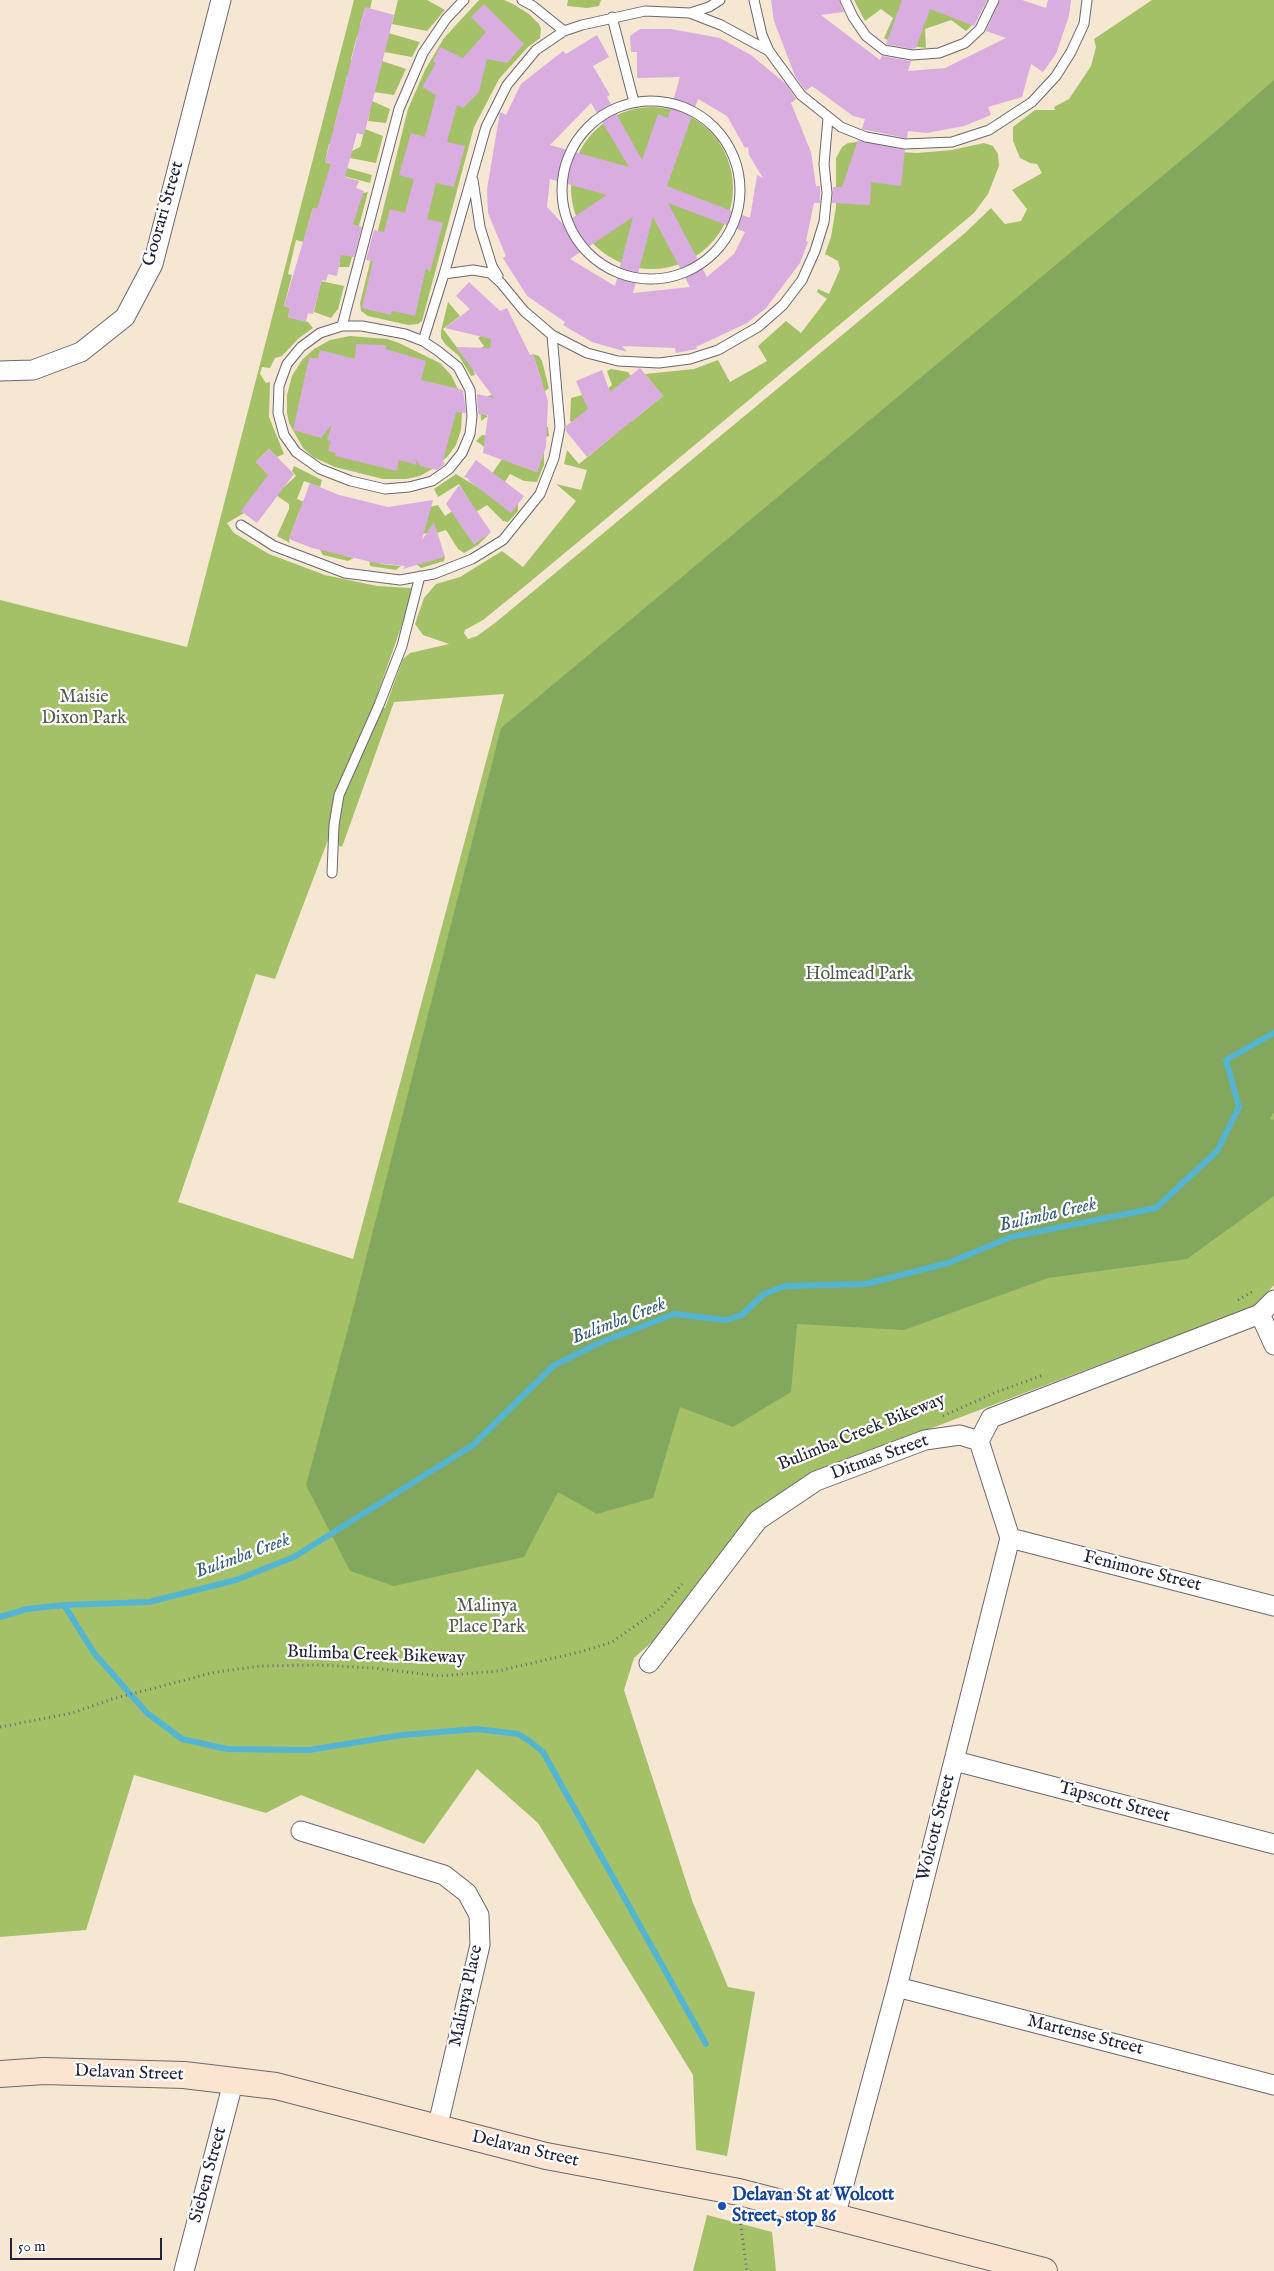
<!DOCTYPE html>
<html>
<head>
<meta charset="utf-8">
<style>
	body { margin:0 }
	#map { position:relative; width:1274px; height:2271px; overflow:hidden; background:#f6e7d2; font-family:"IM FELL English",serif }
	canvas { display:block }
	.scale { position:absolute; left:10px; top:2238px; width:152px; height:22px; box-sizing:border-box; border:2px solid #22223b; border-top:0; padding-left:6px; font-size:15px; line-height:18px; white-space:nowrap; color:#22223b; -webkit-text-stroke:4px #fff; paint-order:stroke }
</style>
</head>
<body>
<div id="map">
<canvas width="1274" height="2271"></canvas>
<div class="scale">50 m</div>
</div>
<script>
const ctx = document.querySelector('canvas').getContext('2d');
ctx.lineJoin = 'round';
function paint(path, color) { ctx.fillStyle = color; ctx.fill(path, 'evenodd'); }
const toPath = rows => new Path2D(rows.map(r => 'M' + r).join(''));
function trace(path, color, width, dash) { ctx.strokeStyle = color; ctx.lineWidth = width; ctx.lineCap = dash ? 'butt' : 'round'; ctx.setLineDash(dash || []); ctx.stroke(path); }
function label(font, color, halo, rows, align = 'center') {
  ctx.font = font + ' "IM FELL English",serif'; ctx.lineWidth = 4.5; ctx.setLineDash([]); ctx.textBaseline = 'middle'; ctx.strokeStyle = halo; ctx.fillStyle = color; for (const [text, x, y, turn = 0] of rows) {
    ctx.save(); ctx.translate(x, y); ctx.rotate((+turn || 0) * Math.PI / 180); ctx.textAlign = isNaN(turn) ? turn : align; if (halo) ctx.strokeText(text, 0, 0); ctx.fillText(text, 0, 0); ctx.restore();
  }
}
paint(toPath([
	[354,0,372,0,370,9,365,8,360,25,420,42,412,57,384,52,357,36,351,59,353,77,347,76,343,93,372,101,390,109,386,123,368,121,370,111,340,104,334,127,335,145,329,144,325,162,372,175,370,183,329,172,320,202,368,192,355,241,348,243,354,219,313,208,304,239,353,254,349,267,339,267,340,263,336,262,339,251,296,240,288,274,292,275,284,306,290,308,288,317,308,322,313,328,298,339,282,356,275,358,270,368,262,367,260,374,266,383,270,382,269,417,284,454,277,457,269,449,256,462,282,489,296,476,292,471,294,466,322,480,320,487,304,481,297,499,331,513,340,506,425,508,438,505,445,516,469,500,459,484,438,497,434,489,456,474,484,491,487,481,502,459,476,441,482,435,507,438,511,408,483,414,488,416,481,421,480,399,515,387,473,369,475,375,471,376,459,356,446,345,441,338,441,331,448,302,460,316,443,329,466,359,484,346,478,338,485,333,478,316,524,387,542,382,533,354,539,356,542,361,549,388,543,393,518,425,548,427,549,436,540,438,510,462,537,472,544,451,544,465,537,482,524,481,510,474,501,488,518,503,518,511,508,522,503,521,487,505,471,515,458,521,474,544,491,532,478,545,464,553,458,549,446,530,431,535,430,532,416,536,445,557,444,561,421,568,383,535,380,564,401,566,396,570,370,566,369,559,334,553,354,558,348,561,323,555,299,512,289,539,290,543,277,536,289,509,289,504,261,485,244,513,227,523,234,533,269,554,325,575,377,586,411,588,411,599,374,704,385,708,403,659,410,653,449,644,423,635,415,624,424,598,436,584,460,577,502,551,523,567,576,501,556,484,581,490,587,470,564,464,567,450,579,464,613,436,590,408,572,422,570,421,571,398,582,395,585,401,603,393,612,385,607,371,611,369,628,372,631,376,609,394,632,421,663,396,645,374,694,369,718,360,730,382,767,361,758,346,786,321,801,333,827,299,817,292,818,289,829,294,840,269,838,261,825,254,831,237,836,207,836,158,842,147,848,143,856,142,899,152,917,153,952,150,984,143,993,146,998,154,999,166,988,194,974,213,525,586,483,620,465,630,464,633,468,639,477,636,495,623,965,233,991,208,1005,224,1021,221,1027,209,1012,190,1042,173,1037,164,1030,163,1020,158,1013,141,1013,127,1035,110,1055,110,1054,107,1069,99,1091,66,1096,47,1094,39,1152,0,1274,0,1274,1285,1255,1306,810,1474,753,1514,652,1642,634,1658,624,1690,693,1903,728,1987,755,1992,727,2156,696,2150,693,2075,538,1823,477,1769,424,1844,301,1795,266,1813,134,1775,86,1930,0,1937,0,600,187,647],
	[504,694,353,1259,178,1202,256,974,275,979,328,840,342,847,394,702],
	[398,0,427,0,445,10,427,31,392,24],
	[479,0,504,0,513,4,529,14,539,24,541,29,540,38,527,48,499,79,474,127,422,321,418,324,408,325,368,316,361,311,360,303,408,109,425,70,444,38],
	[568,0,601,0,599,6,587,8,567,6],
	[854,0,987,0,976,21,966,31,951,20,925,29,926,48,893,43,884,38,893,18,881,9,865,21],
	[382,61,406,69,394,95,374,92],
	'571 188a81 81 0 1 1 162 0a81 81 0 1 1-162 0Z',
	[365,129,383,136,376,163,350,158,352,151,360,147],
	[321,281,344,286,338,309,331,318,314,312],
	[350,336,387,339,399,343,440,363,451,375,459,391,462,411,461,430,456,445,447,457,434,468,420,476,406,479,383,479,335,467,313,457,303,448,289,423,287,413,287,395,292,376,302,360,314,349,330,340],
	[707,2215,772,2232,776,2271,693,2271]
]), '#a4c168');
paint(toPath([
	[1274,80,1274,1112,1270,1119,1274,1120,1274,1196,1187,1259,1048,1278,904,1330,797,1324,791,1392,733,1427,680,1407,653,1498,597,1514,558,1492,524,1557,394,1586,350,1571,306,1485,349,1325,501,728,1215,132]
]), '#83a75c');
trace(toPath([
	[64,1605,94,1653,147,1713,182,1739,227,1749,309,1750,402,1735,477,1729,518,1734,528,1740,543,1752,706,2044],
	[0,1617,27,1609,64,1605,149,1602,236,1580,294,1557,473,1445,553,1366,599,1343,674,1314,726,1320,742,1315,764,1294,785,1286,866,1284,948,1263,1011,1237,1156,1208,1217,1151,1239,1107,1226,1060,1274,1033]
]), '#54b5d3', 6);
paint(toPath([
	[771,0,839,0,844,12,821,15,880,60,882,56,911,61,908,71,945,68,1006,38,986,31,1000,0,1022,0,1046,8,1048,0,1071,0,1069,16,1056,54,1043,72,1031,64,1022,97,988,107,991,115,964,126,927,133,908,131,907,138,905,138,862,129,865,119,853,116,812,86,806,91,795,76,774,21],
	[902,0,987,0,974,26,930,9,916,48,912,49,886,44],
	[484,4,524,44,507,63,487,59,479,92,463,108,457,105,447,142,465,146,454,187,436,183,427,219,443,223,430,272,426,268,415,316,392,311,391,315,362,308,373,261,366,260,374,230,384,232,390,209,405,213,414,179,399,175,411,133,425,137,436,95,422,87,436,63,433,62,440,47,463,58,486,32,471,17],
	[365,7,394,15,364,135,357,133,345,177,359,181,356,188,364,191,353,224,362,227,354,257,341,255,337,276,328,274,326,281,322,280,313,314,308,313,306,322,288,317,290,308,284,306,313,208,317,209,331,163,325,162],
	[640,29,671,29,720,38,751,55,786,84,796,99,791,103,811,152,816,186,820,186,820,203,814,203,806,241,808,242,800,263,766,308,747,323,696,347,697,349,676,353,675,348,622,346,627,352,592,342,563,325,565,322,527,296,503,258,506,256,488,213,487,189,500,112,506,115,521,84,563,51,566,54,597,35,609,57,593,66,610,95,607,97,642,160,658,114,668,118,680,77,637,78,637,52,631,52,630,36],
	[698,99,727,116,745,148,748,147,749,155,763,178,757,175,750,218,667,186],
	[591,103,629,167,550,145],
	[550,179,607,195,563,224,547,207],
	[668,203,745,232,734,254,707,277],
	[633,217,615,286,570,259],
	[653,217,690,287,633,293],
	[858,140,905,150,901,186,871,182,870,205,832,203,833,187,842,187],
	[469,282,500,311,507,308,530,355,533,354,548,401,546,447,537,472,483,453,488,415,478,414,477,394,494,398,456,347,490,348,491,339,445,328,470,309,456,296],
	[356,344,386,345,386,349,426,361,421,380,463,390,466,413,456,412,443,461,445,464,437,470,420,466,415,458,417,465,399,460,397,471,335,456,336,453,328,451,331,441,327,440,332,424,321,438,293,430,309,358,318,358,320,350,355,359],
	[640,368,663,396,587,457,566,431,566,426,588,409,576,381,602,370,610,392],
	[269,449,294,474,257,523,241,511,268,475,256,462],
	[476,460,524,496,511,513,468,480,469,479,464,477],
	[310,483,339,495,388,507,433,500,422,540,434,522,445,557,403,569,405,566,376,563,312,548,289,539],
	[459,485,491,532,474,544,446,504]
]), '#d9addf');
const lane = toPath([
	[522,0,533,6,564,31],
	[754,0,762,35,769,51,801,95,841,127,866,137,905,144,952,142,989,130,1032,102,1056,76,1071,52,1084,24,1087,0],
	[845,0,853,17,866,36,884,50,912,55,939,53,965,43,980,29,994,0],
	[690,13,721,25,769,51],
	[612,17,634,102],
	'562 190a89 89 0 1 1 178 0a89 89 0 1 1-178 0Z',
	[473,180,480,227,492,266,498,276],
	[444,274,473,270,490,273,501,283,524,311,552,335,587,353,618,361,659,363,690,359,718,350,758,327,783,305,802,280,815,251,824,222,827,193,824,164,828,118],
	[342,326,362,326,405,334,423,341,438,351,458,367,470,390,472,416,470,434,462,453,449,469,432,481,409,487,385,489,351,481,320,469,296,452,284,435,278,413,279,386,287,364,301,347,320,333,342,326],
	[342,326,399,109,423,53,446,19,464,0],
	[423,341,444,274,486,127,507,85,536,50,564,31,582,25,645,11,690,13,709,7,720,0],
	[241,525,274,546,345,573,400,580,434,574,472,559,503,540,540,494,554,458,560,427,552,335],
	[332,873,334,825,339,795,379,705,402,646,420,576]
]);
const street = toPath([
	[0,371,33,370,81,352,125,317,153,264,221,0],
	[1260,1314,1274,1345],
	[1010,1538,1274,1606],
	[649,1663,758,1520,816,1481,925,1440,960,1435,979,1441,991,1418,1260,1314,1274,1300],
	[955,1761,1274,1844],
	[301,1831,444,1875,467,1893,479,1915,480,1945,437,2129],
	[897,1987,1274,2085],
	[835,2217,897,1987,1010,1538,979,1441],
	[184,2271,234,2079]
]);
const secondary = toPath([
	[0,2074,44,2071,184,2075,276,2086,546,2156,739,2192,1044,2271]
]);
trace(lane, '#6c6770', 11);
trace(street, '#6c6770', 21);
trace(secondary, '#6c6770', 28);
trace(toPath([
	[1238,1300,1252,1292],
	[943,1416,994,1393,1043,1375],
	[0,1727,72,1713,112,1699,216,1672,261,1666,319,1665,373,1668,440,1676,498,1671,580,1652,612,1642,661,1608,682,1584],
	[740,2219,747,2271]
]), '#6c6770', 3, [1, 4]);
trace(lane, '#fff', 9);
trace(street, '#fff', 19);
trace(secondary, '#fce5d0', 26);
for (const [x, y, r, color] of [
	[722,2206,5,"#1a4fb4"]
]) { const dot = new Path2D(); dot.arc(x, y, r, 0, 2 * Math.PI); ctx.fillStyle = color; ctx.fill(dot); trace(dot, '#fff', 2); }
label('18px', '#22223b', '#fff', [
	["Goorari Street",164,214,-74],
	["Bulimba Creek Bikeway",862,1433,-22],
	["Ditmas Street",880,1458,-20],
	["Fenimore Street",1142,1572,14],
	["Bulimba Creek Bikeway",376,1656,2],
	["Tapscott Street",1114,1803,15],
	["Wolcott Street",937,1828,-76],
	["Malinya Place",467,1996,-78],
	["Martense Street",1085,2036,14],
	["Delavan Street",129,2074,2],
	["Delavan Street",525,2150,13],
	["Sieben Street",209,2175,-75]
]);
label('18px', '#505a4b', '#fff', [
	["Maisie",84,698],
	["Dixon Park",84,719],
	["Holmead Park",859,975],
	["Malinya",487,1607],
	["Place Park",487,1628]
]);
label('bold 18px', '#164399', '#fff', [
	["Delavan St at Wolcott",732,2196],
	["Street, stop 86",732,2217]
], 'left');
label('italic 19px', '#365d78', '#fff', [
	["Bulimba Creek",1048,1216,-13],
	["Bulimba Creek",619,1322,-21],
	["Bulimba Creek",243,1557,-20]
]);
</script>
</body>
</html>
